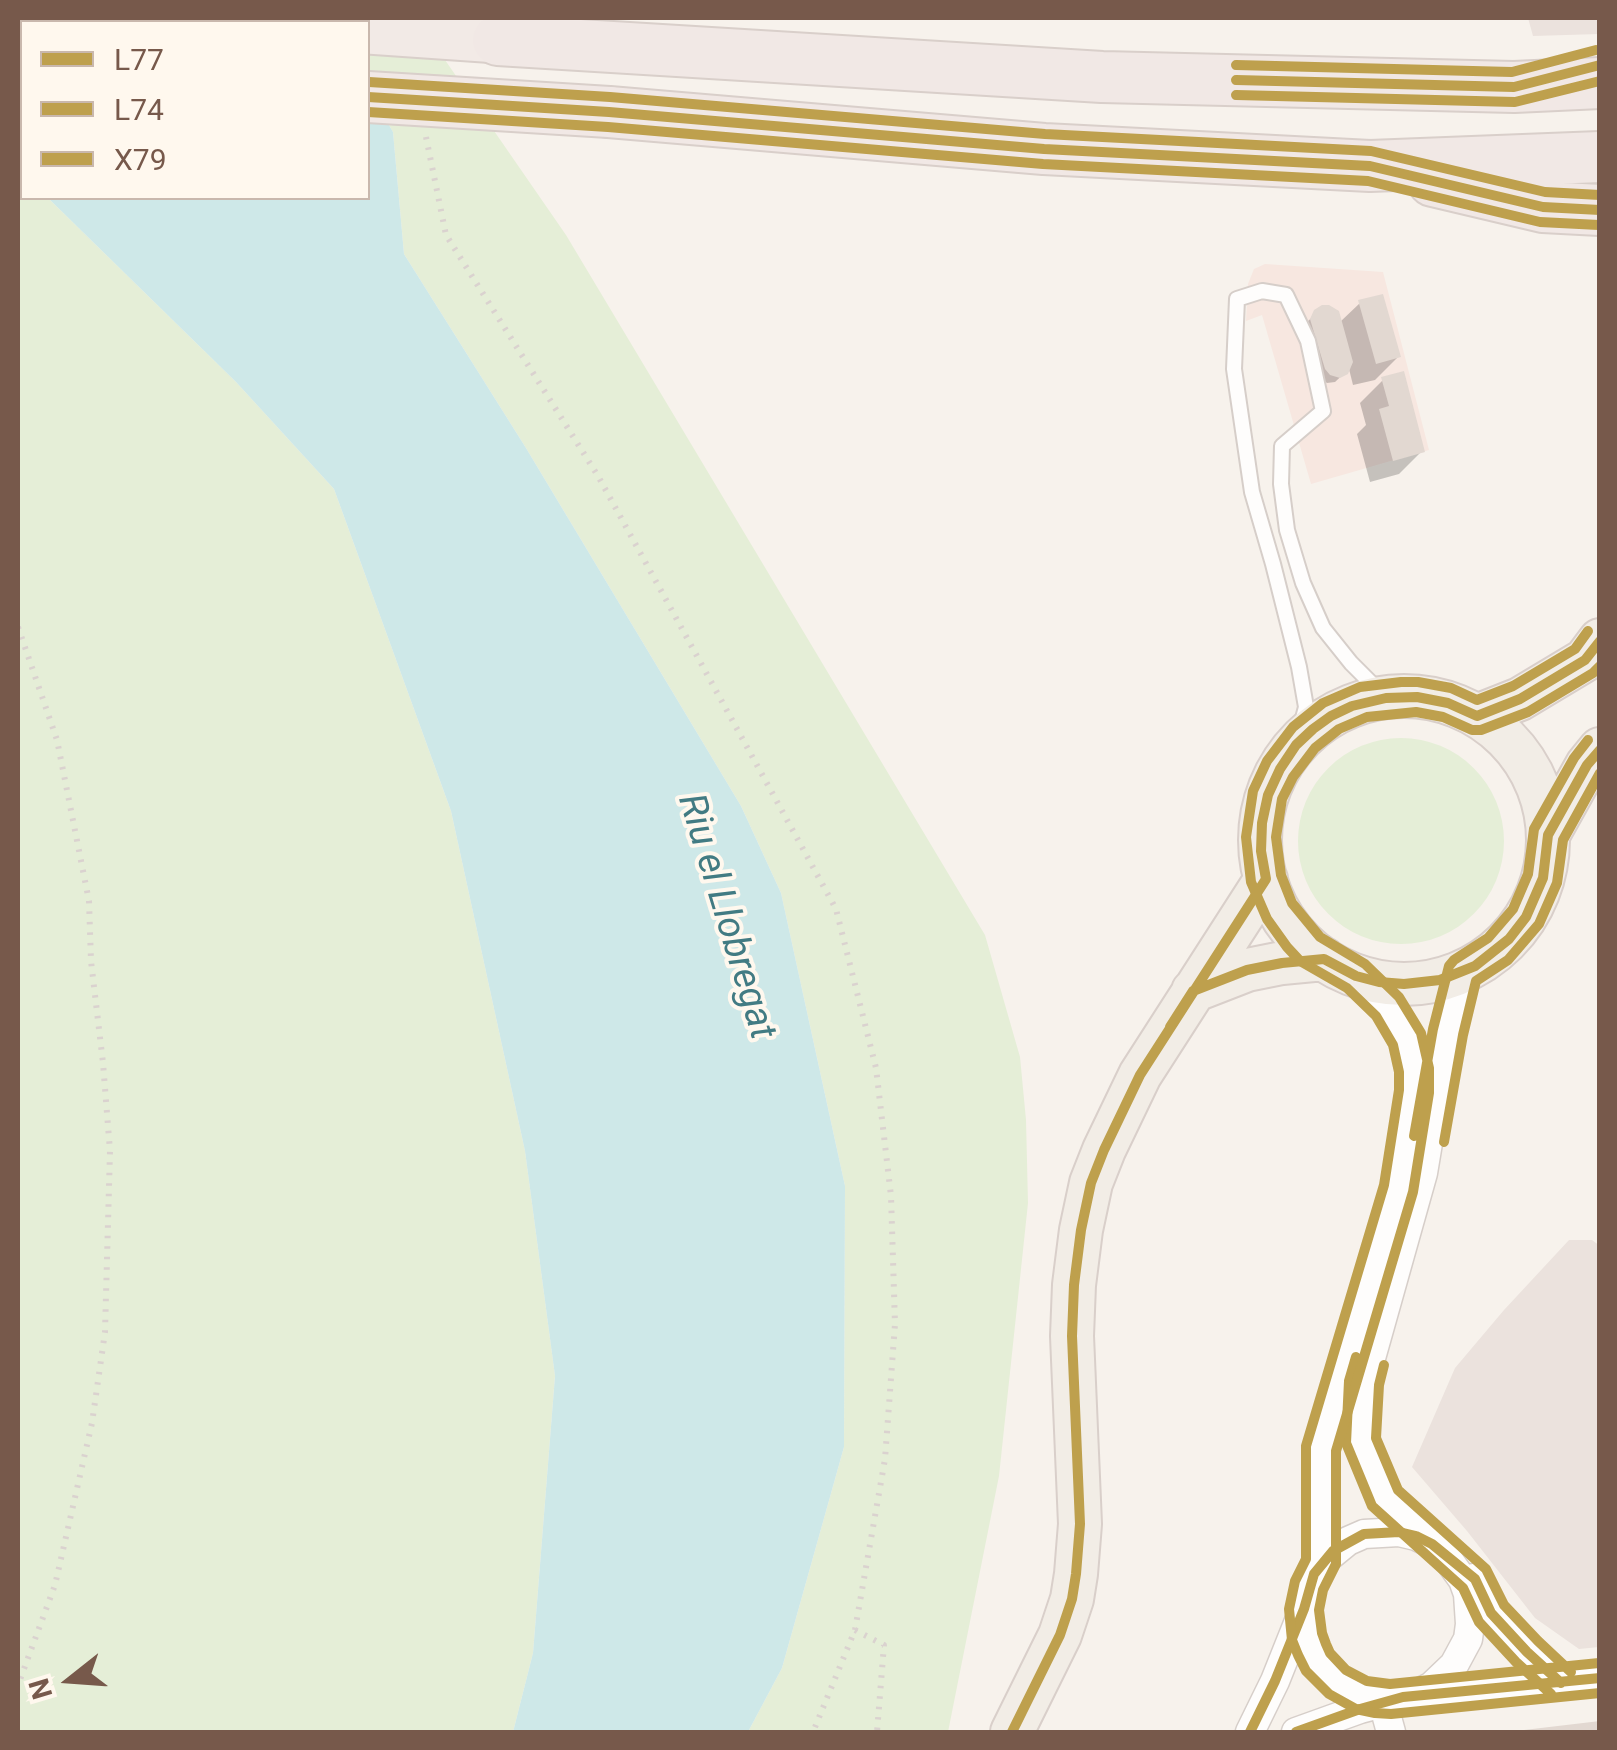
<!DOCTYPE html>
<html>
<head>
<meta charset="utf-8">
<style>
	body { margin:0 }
	#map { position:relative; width:1617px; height:1750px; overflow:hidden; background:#f7f2ec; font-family:Roboto,sans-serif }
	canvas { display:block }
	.frame { position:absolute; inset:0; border:20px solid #77594b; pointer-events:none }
	.legend { position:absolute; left:20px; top:20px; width:350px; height:180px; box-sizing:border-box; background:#fff8ee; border:2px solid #c9b8ad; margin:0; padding:12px 18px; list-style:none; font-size:30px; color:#77594b }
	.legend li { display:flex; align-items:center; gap:20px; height:50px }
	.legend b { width:50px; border:2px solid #c9b8ad }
	.north { position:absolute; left:20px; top:1630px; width:100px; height:100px; -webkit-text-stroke:8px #fff8ee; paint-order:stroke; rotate:253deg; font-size:28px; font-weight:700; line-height:40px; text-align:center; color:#77594b }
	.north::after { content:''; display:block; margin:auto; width:35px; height:45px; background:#77594b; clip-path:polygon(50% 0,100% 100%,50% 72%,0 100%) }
</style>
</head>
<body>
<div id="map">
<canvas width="1617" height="1750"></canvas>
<div class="frame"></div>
<ul class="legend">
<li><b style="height:12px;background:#bea04d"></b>L77</li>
<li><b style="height:12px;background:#bea04d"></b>L74</li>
<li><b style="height:12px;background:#bea04d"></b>X79</li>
</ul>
<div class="north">N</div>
</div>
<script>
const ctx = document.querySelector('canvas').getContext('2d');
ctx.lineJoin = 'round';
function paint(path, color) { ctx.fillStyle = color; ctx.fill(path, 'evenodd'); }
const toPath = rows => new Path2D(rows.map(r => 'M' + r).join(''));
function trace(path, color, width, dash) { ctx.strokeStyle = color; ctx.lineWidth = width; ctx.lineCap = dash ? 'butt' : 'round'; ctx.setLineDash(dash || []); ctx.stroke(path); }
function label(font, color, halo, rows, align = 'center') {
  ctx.font = font + ' Roboto,sans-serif'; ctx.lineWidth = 8; ctx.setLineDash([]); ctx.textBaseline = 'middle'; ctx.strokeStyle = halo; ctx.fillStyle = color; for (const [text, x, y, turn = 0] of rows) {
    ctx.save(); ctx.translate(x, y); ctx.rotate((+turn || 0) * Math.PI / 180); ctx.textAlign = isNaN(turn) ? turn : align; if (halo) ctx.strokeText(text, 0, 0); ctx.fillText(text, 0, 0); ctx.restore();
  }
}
paint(toPath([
	[1265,264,1383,272,1429,450,1311,484,1262,315,1246,321,1248,284,1254,269]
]), '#f7e7e0');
paint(toPath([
	[1528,18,1599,18,1599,34,1533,36],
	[1569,1240,1592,1240,1600,1246,1599,1647,1579,1649,1535,1618,1467,1531,1412,1467,1455,1368,1504,1310]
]), '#ebe2dd');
paint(toPath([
	[325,18,416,18,566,235,985,935,1020,1057,1026,1120,1028,1203,999,1476,948,1732,748,1732,782,1668,844,1447,845,1186,781,893,741,806,526,448,404,254,393,132,368,89,368,22,328,22],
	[18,168,22,172,22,198,48,198,236,382,334,489,451,811,525,1151,555,1376,533,1653,513,1732,18,1732],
	'1298 841a103 103 0 1 1 206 0a103 103 0 1 1-206 0Z'
]), '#e5eed7');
paint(toPath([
	[18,18,325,18,328,22,22,22,22,172,18,168],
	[368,89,393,132,404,254,526,448,741,806,781,893,845,1186,844,1447,782,1668,748,1732,513,1732,533,1653,555,1376,525,1151,451,811,334,489,236,382,48,198,368,198]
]), '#cee8e8');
paint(toPath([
	[1360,303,1398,357,1375,380,1353,385,1349,369,1335,382,1327,383,1318,376,1307,322,1321,309,1340,322],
	[1383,380,1422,451,1399,474,1370,482,1357,434,1366,425,1360,403]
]), '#0003');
paint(toPath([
	[1383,294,1401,357,1376,364,1358,300],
	[1322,305,1329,305,1339,311,1353,362,1348,374,1340,378,1330,375,1325,369,1310,319,1314,310],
	[1404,371,1425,452,1393,461,1379,409,1389,406,1381,377],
	[1600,1721,1600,1732,1524,1732,1524,1730]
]), '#e2d8d1');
const service = toPath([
	[1296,745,1306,707,1299,667,1273,564,1252,492,1234,369,1237,299,1262,291,1286,295,1308,341,1323,411,1282,446,1281,484,1287,530,1303,583,1323,628,1351,663,1386,698]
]);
const minor = toPath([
	[1425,1537,1385,1499,1361,1441,1364,1383,1423,1173,1439,1077,1463,972],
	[1321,1563,1321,1449,1399,1188,1414,1091,1414,1070,1407,1039,1388,1007,1356,976],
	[1473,1578,1491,1613,1527,1652,1561,1683],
	[1383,1703,1391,1732],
	[1250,1732,1275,1681,1303,1611],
	[1296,1732,1360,1709,1383,1703,1403,1697,1418,1693,1432,1686,1454,1665,1468,1639,1470,1624,1468,1594,1463,1580,1445,1555,1432,1544,1416,1536,1399,1532,1364,1534,1348,1541,1321,1563,1309,1585,1304,1609,1307,1637,1318,1662,1337,1682,1349,1689,1362,1695,1390,1699,1403,1697,1462,1690,1561,1683,1600,1678]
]);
const primary = toPath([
	'1260 840a144 144 0 1 1 288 0a144 144 0 1 1-288 0Z',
	[1477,716,1520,699,1585,660,1600,640],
	[1548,835,1587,765,1600,749],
	[1193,991,1247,970,1282,963,1324,959],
	[1012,1732,1060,1635,1072,1599,1076,1574,1080,1524,1072,1336,1074,1285,1081,1230,1091,1183,1104,1150,1140,1075,1266,879]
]);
const trunk = toPath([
	[154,18,231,22],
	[368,31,498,40],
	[18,75,22,75]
]);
const motorway = toPath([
	[498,40,1102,77,1514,87,1600,83],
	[609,112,1044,149,1370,166,1600,157],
	[1433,181,1543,207,1600,210]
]);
trace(service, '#d6cec9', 18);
trace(minor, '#d6cec9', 31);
trace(primary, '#d9cfca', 46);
trace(trunk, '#d9cfca', 49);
trace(motorway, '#d9cfca', 54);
trace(toPath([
	[426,137,446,235,598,476,836,909,876,1068,891,1196,895,1324,885,1459,855,1630,813,1732],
	[18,627,57,740,89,901,91,961,103,1063,110,1151,105,1332,92,1423,55,1585,18,1685],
	[855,1630,884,1645,877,1732]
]), '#dad2cf', 6, [2.5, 8]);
trace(service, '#fefdfc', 14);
trace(minor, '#fefdfc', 28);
trace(primary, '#f2ede6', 42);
trace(trunk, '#f2eae6', 45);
trace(motorway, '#f1e8e5', 50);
const motorwayBridge = toPath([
	[368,97,609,112]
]);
trace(motorwayBridge, '#d9cfca', 54, []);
trace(motorwayBridge, '#f1e8e5', 50);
trace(toPath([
	[154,18,231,22],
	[1236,80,1514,87,1600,65],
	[368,97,609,112,1044,149,1370,166,1543,207,1600,210],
	[1170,1027,1193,991,1247,970,1282,963,1324,959,1356,976,1379,982,1404,984,1440,980,1475,966,1509,939,1526,917,1543,878,1548,835,1587,765,1600,750],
	[1012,1732,1060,1635,1072,1599,1076,1574,1080,1524,1072,1336,1074,1285,1081,1230,1091,1183,1104,1150,1140,1075,1266,879,1261,851,1262,823,1268,795,1280,769,1296,745,1313,729,1331,716,1352,706,1386,698,1417,697,1448,703,1477,716,1520,699,1585,660,1600,641],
	[1250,1732,1275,1681,1304,1609,1314,1574,1333,1551,1364,1534,1399,1532,1416,1536,1432,1544,1475,1579,1491,1613,1527,1652,1561,1683],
	[1296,1732,1360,1709,1403,1697,1600,1678]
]), '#bea04d', 10);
trace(toPath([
	[1236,95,1515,102,1600,81],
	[368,112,608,127,1043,164,1368,181,1540,222,1599,225],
	[1588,631,1575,649,1513,686,1477,700,1451,688,1418,682,1401,682,1360,687,1323,703,1293,727,1267,761,1253,791,1246,837,1251,882,1267,919,1287,947,1300,961,1347,988,1376,1016,1393,1045,1399,1072,1399,1090,1384,1185,1306,1446,1306,1559,1295,1581,1289,1609,1292,1640,1298,1655,1306,1671,1329,1694,1356,1709,1375,1713,1391,1714,1600,1693],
	[1444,1142,1463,1035,1476,981,1508,960,1539,924,1557,883,1563,840,1600,773],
	[1356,1357,1349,1381,1346,1443,1372,1506,1463,1588,1479,1622,1516,1662,1551,1694]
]), '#bea04d', 10);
trace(toPath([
	[1236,65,1512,72,1596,50],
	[369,82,610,97,1045,134,1371,151,1545,192,1600,195],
	[1414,1136,1433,1029,1449,966,1454,960,1488,938,1513,909,1528,874,1534,829,1574,758,1588,740],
	[1384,1365,1379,1385,1376,1438,1398,1490,1486,1569,1504,1605,1538,1641,1571,1672],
	[1599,1663,1390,1684,1367,1681,1346,1670,1330,1653,1326,1644,1322,1633,1319,1610,1323,1590,1336,1564,1336,1451,1413,1192,1429,1093,1429,1068,1421,1033,1399,997,1365,964,1320,937,1292,903,1281,875,1276,837,1282,799,1293,777,1315,748,1339,729,1367,717,1416,712,1443,717,1472,730,1481,730,1528,712,1593,673,1600,666]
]), '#bea04d', 10);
label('italic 38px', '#427b83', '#fff8ee', [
	["Riu el Llobregat",725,917,73]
]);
</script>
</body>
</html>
